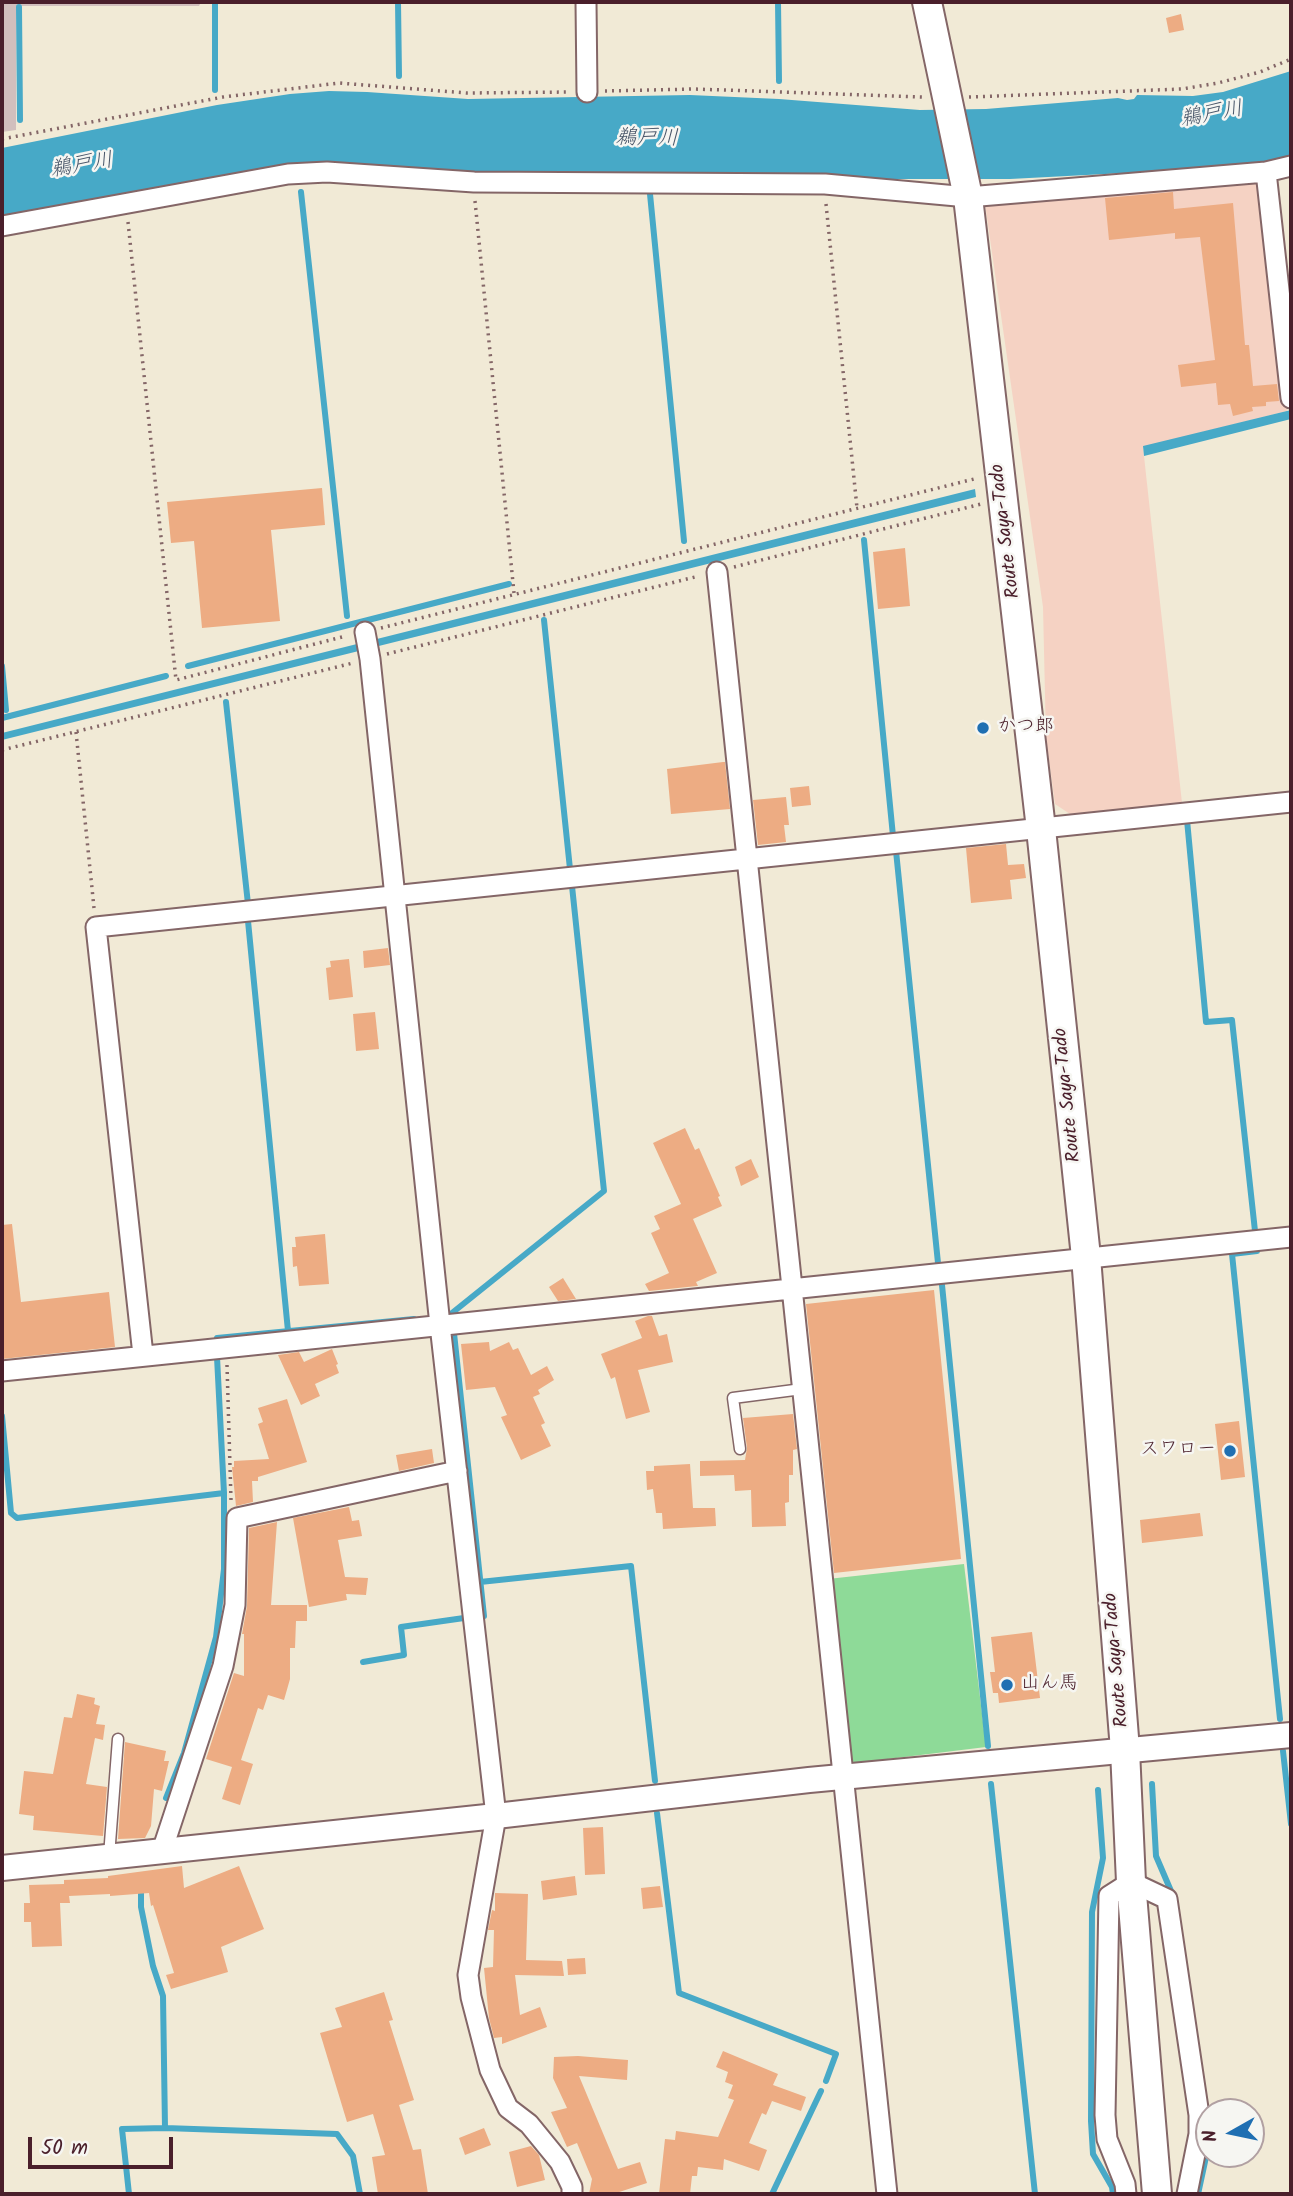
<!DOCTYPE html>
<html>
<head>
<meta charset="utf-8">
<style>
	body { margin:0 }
	#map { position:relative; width:1293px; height:2196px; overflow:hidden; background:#f1ead6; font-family:Kalam,sans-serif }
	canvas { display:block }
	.frame { position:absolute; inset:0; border:4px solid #4a1f2b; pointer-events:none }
	.north { position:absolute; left:1195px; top:2098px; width:70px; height:70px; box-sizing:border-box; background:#f6f6f2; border:2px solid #b1a0a2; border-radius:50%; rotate:261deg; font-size:19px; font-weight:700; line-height:28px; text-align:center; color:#4a1f2b }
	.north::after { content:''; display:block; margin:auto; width:24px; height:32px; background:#1f6fb2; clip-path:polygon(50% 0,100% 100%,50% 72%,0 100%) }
	.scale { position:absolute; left:28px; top:2137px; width:145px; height:32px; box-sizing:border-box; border:4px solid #4a1f2b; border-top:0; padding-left:9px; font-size:21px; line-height:24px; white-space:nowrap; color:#4a1f2b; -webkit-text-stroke:5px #f6f6f2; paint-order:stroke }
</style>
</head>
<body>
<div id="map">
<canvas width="1293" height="2196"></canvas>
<div class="frame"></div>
<div class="north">N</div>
<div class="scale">50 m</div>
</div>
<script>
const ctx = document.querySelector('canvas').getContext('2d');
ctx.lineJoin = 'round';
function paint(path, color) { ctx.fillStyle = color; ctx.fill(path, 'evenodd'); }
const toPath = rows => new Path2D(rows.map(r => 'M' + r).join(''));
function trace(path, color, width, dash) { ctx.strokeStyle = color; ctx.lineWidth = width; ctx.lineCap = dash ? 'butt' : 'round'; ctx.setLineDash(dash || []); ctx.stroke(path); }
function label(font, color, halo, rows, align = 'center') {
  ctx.font = font + ' Kalam,"Klee One",sans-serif'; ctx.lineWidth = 5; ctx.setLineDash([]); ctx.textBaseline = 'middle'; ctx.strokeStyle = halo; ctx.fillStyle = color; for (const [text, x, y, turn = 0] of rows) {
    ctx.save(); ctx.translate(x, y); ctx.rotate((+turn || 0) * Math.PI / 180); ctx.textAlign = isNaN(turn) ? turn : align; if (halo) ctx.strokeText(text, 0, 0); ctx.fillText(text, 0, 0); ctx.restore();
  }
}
paint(toPath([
	[1262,175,1287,411,1143,447,1182,803,1070,814,1055,804,1046,738,1043,607,985,204]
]), '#f5d2c3');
paint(toPath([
	[2,2,201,2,199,6,16,6,16,130,2,132]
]), '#d1bfbd');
paint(toPath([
	[964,1564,986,1747,855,1763,847,1757,828,1579]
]), '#8eda98');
paint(toPath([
	[1291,71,1291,157,1220,168,1010,179,854,179,394,172,327,166,2,218,2,148,217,105,290,94,329,91,367,92,468,99,690,95,779,99,920,110,986,109,1118,98,1127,100,1134,99,1137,95,1193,96,1223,92],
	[1291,410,1291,419,1144,456,1143,446],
	[975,489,976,497,2,740,2,733]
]), '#47a9c7');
trace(toPath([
	[215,2,215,90],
	[398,2,399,76],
	[778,2,779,81],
	[19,7,20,120],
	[301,192,347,616],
	[650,194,684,541],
	[864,540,893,836],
	[544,620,570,869],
	[2,666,6,710],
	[188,666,509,584],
	[226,702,248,904],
	[2,718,166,676],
	[1187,820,1206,1022,1232,1020,1255,1231],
	[896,851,938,1263],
	[248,921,288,1331],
	[1257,1251,1232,1254,1280,1719],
	[942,1285,988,1746],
	[452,1313,604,1191,572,886],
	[454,1333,484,1616],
	[217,1345,217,1338,414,1319],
	[2,1416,11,1513,17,1518,224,1493],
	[480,1582,631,1566,655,1781],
	[363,1662,404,1655,401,1627,464,1618],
	[1283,1751,1291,1824],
	[991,1784,1035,2194],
	[1152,1784,1156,1856,1174,1898],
	[1098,1790,1103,1858,1092,1912,1091,2121,1093,2154,1112,2187,1113,2194],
	[166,1798,184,1753,216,1637,224,1569,224,1493,217,1357],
	[657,1813,679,1993,836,2054,826,2081],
	[141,1886,141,1907,153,1966,163,1996,165,2128,337,2134,353,2156,360,2194],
	[129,2194,122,2129,165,2128],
	[772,2194,821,2091],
	[1198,2194,1209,2143]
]), '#47a9c7', 6);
paint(toPath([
	[1181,14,1184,30,1169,33,1166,18],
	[1173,192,1174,209,1233,203,1245,345,1249,345,1253,386,1277,384,1279,401,1266,402,1266,406,1252,407,1253,411,1233,416,1230,404,1218,405,1216,383,1181,387,1178,365,1215,360,1200,237,1175,239,1175,233,1109,240,1105,198],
	[322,488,325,525,271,530,280,621,202,628,194,541,171,543,167,502],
	[905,548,910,606,878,609,873,552],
	[723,762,725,762,730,809,671,814,667,769],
	[809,786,811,805,792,807,790,788],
	[786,797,789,825,784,825,786,842,758,845,753,800],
	[1006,844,1008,865,1024,864,1026,878,1010,880,1012,899,971,903,966,848],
	[388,948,390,965,364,968,363,951],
	[349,959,353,997,329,1000,326,968,331,967,330,961],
	[375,1012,379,1049,356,1051,353,1014],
	[685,1128,695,1150,699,1148,720,1196,718,1197,722,1206,693,1219,717,1273,696,1282,698,1286,697,1286,649,1291,645,1284,669,1273,651,1233,660,1229,654,1216,681,1204,653,1143],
	[751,1159,759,1177,741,1186,735,1167],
	[12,1224,21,1302,109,1292,115,1347,2,1359,2,1225],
	[325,1234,329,1284,299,1286,297,1266,293,1267,292,1247,296,1247,295,1237],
	[563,1278,576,1299,558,1301,549,1287],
	[934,1290,961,1559,834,1573,806,1304],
	[648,1316,652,1316,659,1336,667,1334,673,1362,638,1370,650,1412,626,1419,615,1377,611,1379,601,1354,642,1338,635,1321],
	[489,1342,490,1351,509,1342,513,1350,518,1348,531,1375,547,1366,554,1380,538,1390,540,1394,533,1397,545,1423,541,1425,551,1446,521,1460,501,1417,507,1415,495,1387,466,1390,461,1344],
	[332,1349,338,1364,336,1365,339,1373,315,1384,320,1396,301,1405,278,1355,299,1352,304,1362],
	[287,1399,307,1462,258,1477,258,1481,252,1481,253,1502,236,1506,232,1467,234,1467,234,1461,269,1459,258,1424,263,1422,258,1408],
	[793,1414,797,1449,793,1450,793,1475,789,1475,789,1502,785,1503,786,1526,752,1527,751,1490,735,1491,734,1475,700,1476,700,1461,745,1460,747,1448,743,1418],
	[1239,1421,1245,1477,1221,1480,1215,1424],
	[432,1449,434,1463,399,1471,396,1455],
	[690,1464,693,1508,715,1508,716,1526,663,1529,662,1513,656,1513,653,1489,647,1490,646,1471,654,1471,654,1466],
	[349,1507,352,1521,359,1520,362,1536,338,1540,345,1577,368,1578,366,1595,346,1594,347,1600,309,1607,293,1518],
	[1200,1513,1203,1536,1142,1543,1140,1520],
	[277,1522,271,1605,307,1605,307,1621,296,1621,295,1648,290,1648,290,1679,284,1700,268,1695,263,1710,258,1708,241,1760,253,1764,240,1805,222,1799,232,1767,206,1759,234,1673,244,1676,244,1634,242,1634,247,1606,249,1528],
	[1032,1632,1040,1698,999,1703,998,1693,993,1693,990,1672,995,1672,991,1637],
	[77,1694,95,1698,94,1704,100,1706,96,1724,105,1725,103,1740,95,1738,86,1784,107,1787,103,1836,33,1830,34,1816,19,1814,24,1771,53,1774,64,1717,72,1718],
	[125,1742,166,1751,164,1761,169,1761,162,1791,154,1789,151,1826,145,1838,118,1839],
	[603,1827,605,1874,585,1875,583,1828],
	[182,1866,184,1888,239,1866,264,1929,221,1947,228,1972,171,1989,166,1975,174,1973,153,1905,151,1906,149,1893,110,1896,110,1894,69,1896,70,1903,60,1903,62,1946,32,1947,31,1922,24,1922,24,1903,30,1903,29,1885,64,1884,64,1880,108,1878,108,1876],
	[575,1876,577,1895,543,1900,541,1881],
	[660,1886,663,1907,643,1909,641,1888],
	[495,1893,528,1894,526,1960,562,1961,564,1976,515,1975,520,2015,540,2007,547,2027,502,2044,502,2037,494,2038,489,2018,484,1968,493,1967,494,1930,488,1930,492,1910,495,1911],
	[585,1958,586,1974,568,1975,567,1959],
	[384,1992,393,2020,389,2021,414,2100,399,2105,413,2150,421,2149,428,2194,378,2194,372,2157,385,2155,373,2114,347,2122,320,2033,342,2027,335,2008],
	[723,2051,778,2074,773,2085,806,2097,801,2111,772,2101,766,2115,762,2113,749,2143,767,2150,759,2171,724,2159,723,2170,698,2167,697,2176,692,2176,690,2194,659,2194,665,2139,675,2140,676,2131,718,2137,734,2100,728,2098,733,2085,725,2082,728,2072,716,2067],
	[578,2056,628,2060,627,2080,579,2076,618,2169,640,2162,647,2183,613,2194,589,2194,592,2179,577,2143,567,2147,551,2112,567,2108,553,2078,554,2057],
	[484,2128,491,2145,465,2155,459,2138],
	[531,2146,539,2155,545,2180,517,2187,509,2152]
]), '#edac83');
const service = toPath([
	[740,1449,733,1398,802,1389],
	[109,1856,118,1739]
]);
const minor = toPath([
	[586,2,587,92],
	[1266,172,1291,398],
	[2,226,288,174,327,172,474,182,825,184,968,197,1266,172,1291,166],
	[717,572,887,2194],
	[365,632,370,659,440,1325,496,1816,468,1975,471,1997,490,2070,508,2108,529,2124,560,2162,572,2187,572,2194],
	[143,1355,96,927,1291,802],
	[2,1371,1291,1237],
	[162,1851,223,1666,235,1605,237,1518,457,1471],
	[1126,2194,1125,2184,1107,2139,1105,2115,1109,1896,1131,1882,1167,1899,1199,2115,1199,2134,1187,2194]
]);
const tertiary = toPath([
	[2,1868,496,1816,809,1780,1291,1735]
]);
const secondary = toPath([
	[927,2,968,197,1041,829,1086,1257,1125,1750,1131,1882,1157,2194]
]);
trace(service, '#846667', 13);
trace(minor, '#846667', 23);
trace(tertiary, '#846667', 28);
trace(secondary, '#846667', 32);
trace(toPath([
	[605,91,694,89,923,97],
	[969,97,1182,89,1218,83,1260,72,1291,59],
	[2,139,223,97,339,83,467,93,570,92],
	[475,201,514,593],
	[826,204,857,508],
	[128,222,176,680,346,636],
	[734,567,981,504],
	[381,628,978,478],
	[387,654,699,576],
	[76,732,94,908],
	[2,750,353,663],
	[227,1365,231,1500]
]), '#846667', 3.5, [2, 5]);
trace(service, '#fff', 10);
trace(minor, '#fff', 19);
trace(tertiary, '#fff', 24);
trace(secondary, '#fff', 28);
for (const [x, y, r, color] of [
	[983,728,7,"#1f6fb2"],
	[1230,1451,7,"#1f6fb2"],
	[1007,1685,7,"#1f6fb2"]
]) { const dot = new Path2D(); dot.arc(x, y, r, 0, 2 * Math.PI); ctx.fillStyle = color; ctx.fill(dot); trace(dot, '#f6f6f2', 2.5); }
label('19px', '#4a1f2b', '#f6f6f2', [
	["Route Saya-Tado",1007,531,-97],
	["Route Saya-Tado",1069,1095,-96],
	["Route Saya-Tado",1118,1660,-95]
]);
label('19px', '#4a1f2b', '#f6f6f2', [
	["かつ郎",997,728],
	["スワロー",1216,1451,"right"],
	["山ん馬",1021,1685]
], 'left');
label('italic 21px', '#495669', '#f6f6f2', [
	["鵜戸川",1212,116,-10],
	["鵜戸川",647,140,1],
	["鵜戸川",82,167,-9]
]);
</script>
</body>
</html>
